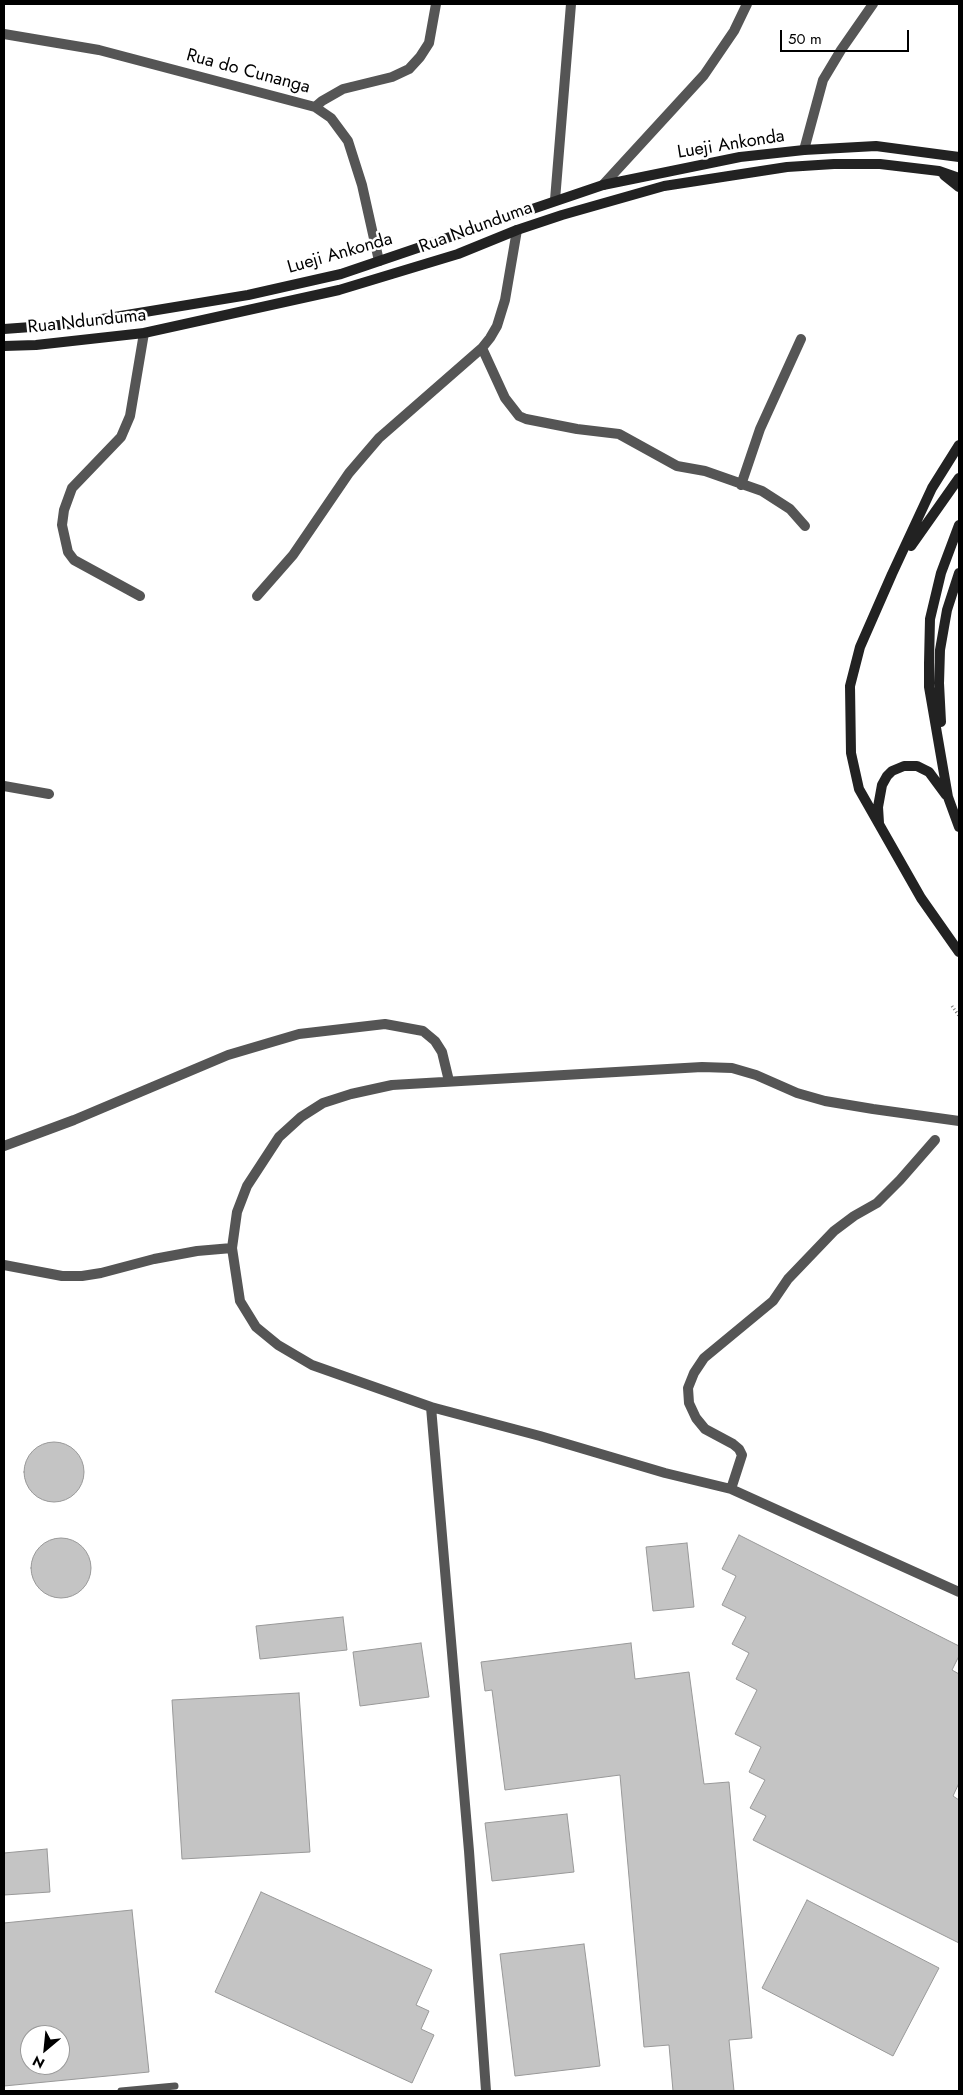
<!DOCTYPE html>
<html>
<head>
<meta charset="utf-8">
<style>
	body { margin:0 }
	#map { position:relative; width:963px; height:2095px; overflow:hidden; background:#fff; font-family:Jost,sans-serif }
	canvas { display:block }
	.frame { position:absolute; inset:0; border:5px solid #000; pointer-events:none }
	.north { position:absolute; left:20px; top:2025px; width:50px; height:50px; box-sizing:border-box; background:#fff; border:1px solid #999; border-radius:50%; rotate:208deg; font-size:14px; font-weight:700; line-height:20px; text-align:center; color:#000 }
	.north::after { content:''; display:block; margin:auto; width:18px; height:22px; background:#000; clip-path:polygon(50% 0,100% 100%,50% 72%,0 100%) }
	.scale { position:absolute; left:780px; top:30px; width:129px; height:22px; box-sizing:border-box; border:2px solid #000; border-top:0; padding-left:6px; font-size:15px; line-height:18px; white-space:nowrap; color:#000; -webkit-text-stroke:4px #fff; paint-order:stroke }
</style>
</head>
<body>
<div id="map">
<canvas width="963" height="2095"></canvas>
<div class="frame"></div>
<div class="north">N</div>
<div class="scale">50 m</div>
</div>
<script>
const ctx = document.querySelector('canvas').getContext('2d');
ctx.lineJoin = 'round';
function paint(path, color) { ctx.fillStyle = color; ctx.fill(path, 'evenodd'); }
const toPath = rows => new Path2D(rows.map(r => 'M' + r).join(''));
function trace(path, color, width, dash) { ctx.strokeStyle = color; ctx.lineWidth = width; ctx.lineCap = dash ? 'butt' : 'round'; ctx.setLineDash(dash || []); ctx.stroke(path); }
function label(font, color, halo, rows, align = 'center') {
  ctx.font = font + ' Jost,sans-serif'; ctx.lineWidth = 5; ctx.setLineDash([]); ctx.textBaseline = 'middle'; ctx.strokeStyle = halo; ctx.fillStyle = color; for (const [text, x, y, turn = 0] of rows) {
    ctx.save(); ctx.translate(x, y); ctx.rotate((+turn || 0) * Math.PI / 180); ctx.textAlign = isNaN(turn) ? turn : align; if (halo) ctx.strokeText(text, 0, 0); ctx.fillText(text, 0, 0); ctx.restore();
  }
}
const building = toPath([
	'24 1472a30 30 0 1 1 60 0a30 30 0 1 1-60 0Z',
	[739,1535,959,1646,959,1656,952,1670,959,1674,959,1783,953,1796,959,1800,959,1943,753,1840,766,1816,750,1808,765,1780,749,1772,761,1747,735,1734,757,1690,736,1679,749,1653,732,1644,746,1617,722,1605,736,1576,722,1569,739,1535],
	'31 1568a30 30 0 1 1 60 0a30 30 0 1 1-60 0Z',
	[687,1543,694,1607,653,1611,646,1547,687,1543],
	[343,1617,347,1650,260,1659,256,1626,343,1617],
	[421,1643,429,1697,360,1706,353,1652,421,1643],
	[631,1643,635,1679,689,1672,704,1784,729,1782,752,2038,729,2040,734,2091,673,2091,669,2045,644,2047,620,1775,505,1790,492,1690,485,1691,481,1662,631,1643],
	[299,1693,310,1852,182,1859,172,1700,299,1693],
	[567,1814,574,1872,492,1881,485,1823,567,1814],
	[47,1849,50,1892,4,1895,4,1853,47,1849],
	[261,1892,432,1970,416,2005,429,2011,421,2029,434,2035,412,2083,215,1992,261,1892],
	[807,1900,939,1968,893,2056,762,1988,807,1900],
	[132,1910,149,2072,4,2086,4,1923,132,1910],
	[30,2035,60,2035,60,2065,30,2065,30,2035],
	[584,1944,600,2066,515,2076,500,1954,584,1944]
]);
paint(building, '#c4c4c4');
trace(building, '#999', 1);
trace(toPath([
	[952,1006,959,1016]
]), '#777', 3, [1, 2.5]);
trace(toPath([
	[121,2091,175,2086]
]), '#555', 7);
trace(toPath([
	[4,34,99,50,315,107,331,118,348,141,362,185,379,261],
	[315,107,322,101,343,89,392,77,409,69,420,57,429,43,436,4],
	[804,150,823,80,841,50,873,4],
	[603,185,704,75,734,31,747,4],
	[555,200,571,4],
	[482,348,505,398,519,416,526,419,577,429,619,434,677,466,705,471,762,491,790,509,805,526],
	[741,485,760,429,801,339],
	[140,596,74,560,68,552,62,525,64,510,72,488,121,437,130,416,144,333],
	[257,596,293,555,349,473,379,438,482,348,490,338,497,326,505,300,517,230],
	[4,786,49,794],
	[4,1146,74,1120,228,1055,299,1034,385,1024,423,1031,435,1041,442,1052,449,1081],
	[4,1265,62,1276,82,1276,101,1273,154,1259,197,1251,232,1248],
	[431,1407,540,1436,665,1473,731,1489,959,1592],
	[731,1489,742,1455,739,1449,733,1444,705,1429,696,1418,689,1403,688,1388,694,1373,704,1358,773,1301,788,1279,834,1231,854,1216,877,1203,900,1180,935,1140],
	[486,2091,469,1851,431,1407,312,1365,278,1345,256,1327,240,1301,232,1248,237,1212,247,1186,279,1137,301,1117,323,1103,351,1094,392,1085,702,1067,732,1068,756,1075,797,1093,825,1101,873,1109,959,1121]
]), '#555', 10);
trace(toPath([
	[944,175,959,187],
	[4,329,72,324,248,295,341,274,603,185,740,157,804,150,876,146,959,157],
	[4,346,36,345,144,333,339,290,458,254,517,230,562,215,664,186,787,167,834,164,880,164,939,171,959,178],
	[959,445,932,488,892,574,860,647,850,686,851,753,859,789,921,898,959,952],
	[959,525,941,573,930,619,929,663,929,687,948,797,959,827],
	[911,546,959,478],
	[941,722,939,683,940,650,947,610,959,573],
	[879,823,878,807,882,785,887,776,892,771,904,766,917,766,929,772,946,795]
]), '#222', 10);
label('18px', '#000', '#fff', [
	["Rua do Cunanga",248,72,15],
	["Lueji Ankonda",731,145,-9],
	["Rua Ndunduma",476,228,-20],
	["Lueji Ankonda",340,254,-16],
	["Rua Ndunduma",87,322,-6]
]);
</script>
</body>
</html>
